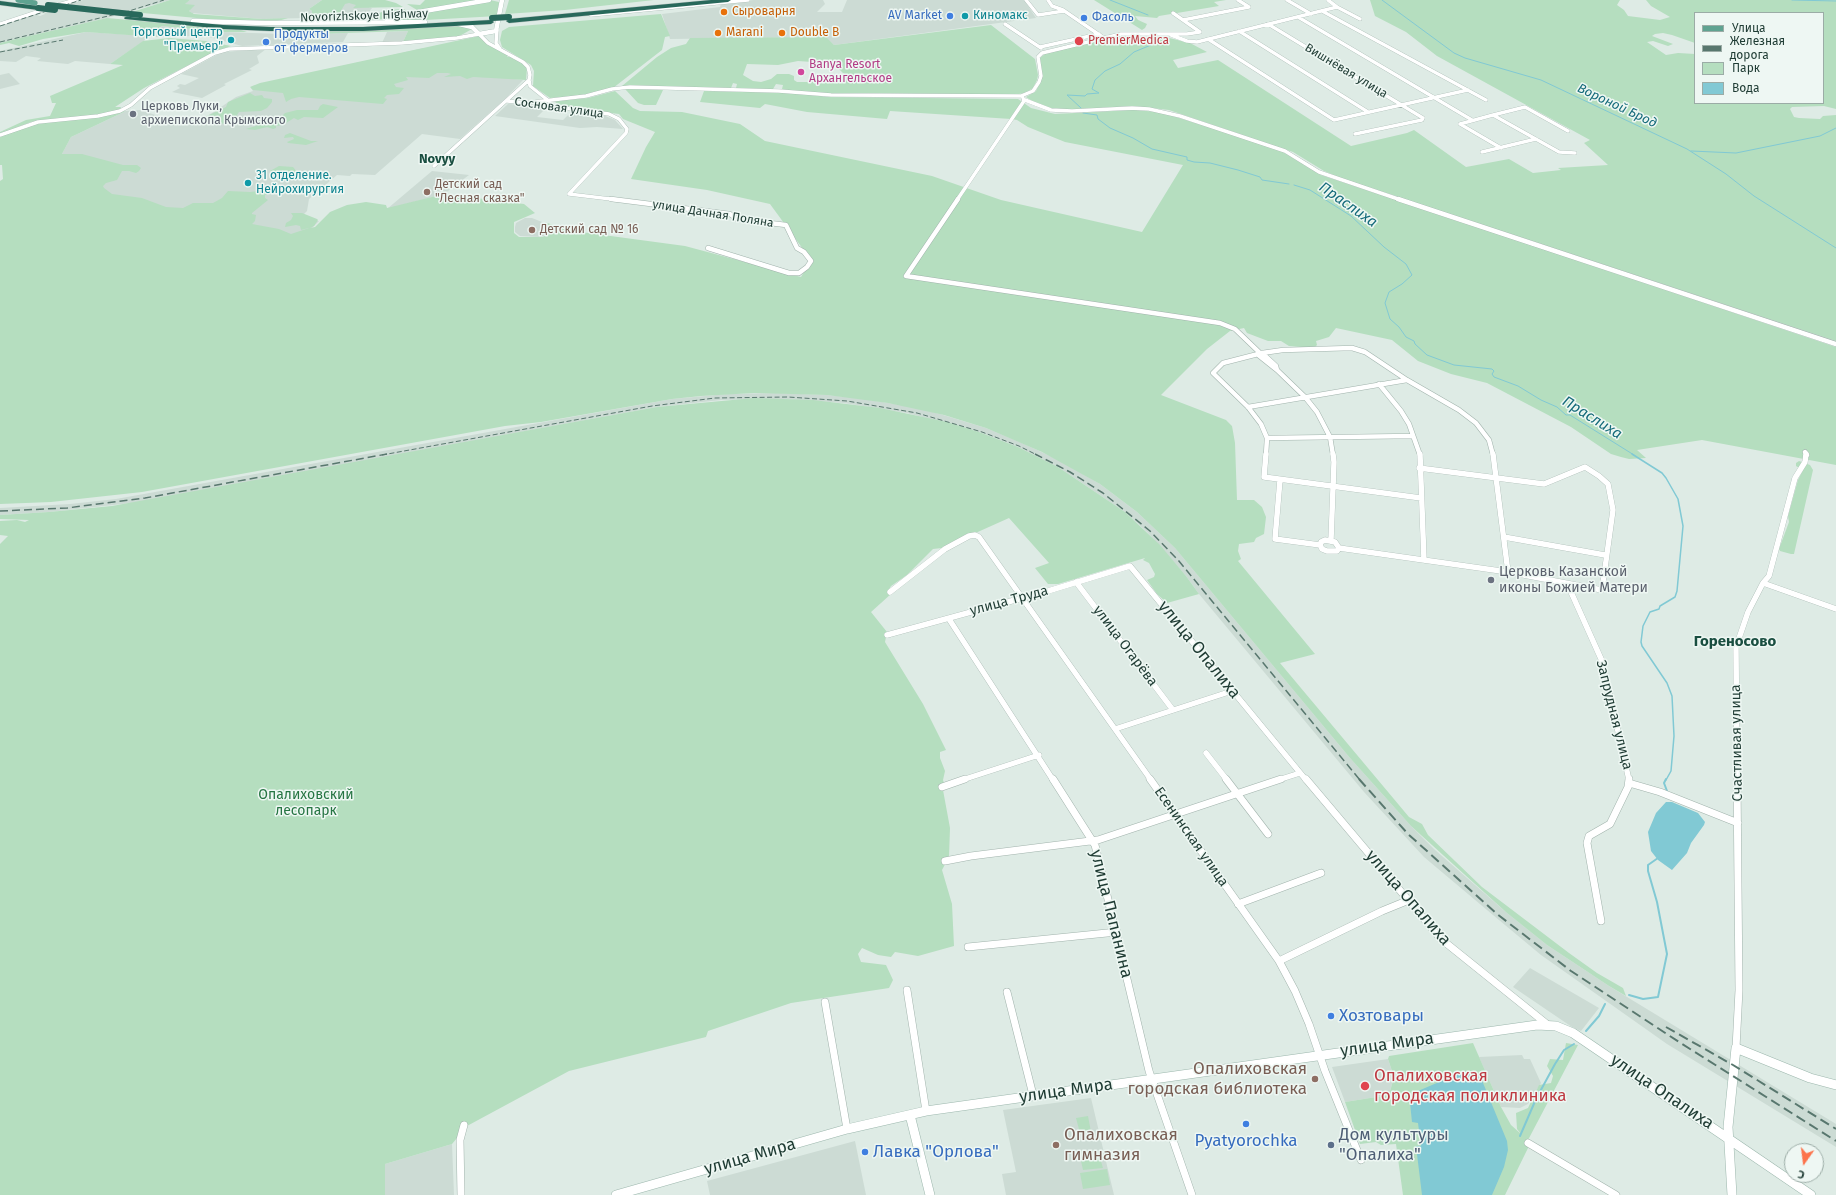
<!DOCTYPE html>
<html>
<head>
<meta charset="utf-8">
<style>
	body { margin:0 }
	#map { position:relative; width:1836px; height:1195px; overflow:hidden; background:#deebe5; font-family:"Fira Sans",sans-serif }
	canvas { display:block }
	.legend { position:absolute; left:1694px; top:12px; width:130px; height:92px; box-sizing:border-box; background:#eef7f3; border:1px solid #9baca6; margin:0; padding:5px 7px; list-style:none; font-size:12px; color:#1e3b33 }
	.legend li { display:flex; align-items:center; gap:8px; height:20px }
	.legend b { width:20px; border:1px solid #9baca6 }
	.north { position:absolute; left:1784px; top:1143px; width:40px; height:40px; box-sizing:border-box; background:#eef7f3; border:1px solid #9baca6; border-radius:50%; rotate:194deg; font-size:11px; font-weight:700; line-height:16px; text-align:center; color:#1e3b33 }
	.north::after { content:''; display:block; margin:auto; width:14px; height:18px; background:#fc734b; clip-path:polygon(50% 0,100% 100%,50% 72%,0 100%) }
</style>
</head>
<body>
<div id="map">
<canvas width="1836" height="1195"></canvas>
<ul class="legend">
<li><b style="height:5px;background:#5fa391"></b>Улица</li>
<li><b style="height:5px;background:#58776e"></b>Железная дорога</li>
<li><b style="height:11px;background:#b5debf"></b>Парк</li>
<li><b style="height:11px;background:#81c9d4"></b>Вода</li>
</ul>
<div class="north">С</div>
</div>
<script>
const ctx = document.querySelector('canvas').getContext('2d');
ctx.lineJoin = 'round';
function paint(path, color) { ctx.fillStyle = color; ctx.fill(path, 'evenodd'); }
const toPath = rows => new Path2D(rows.map(r => 'M' + r).join(''));
function trace(path, color, width, dash) { ctx.strokeStyle = color; ctx.lineWidth = width; ctx.lineCap = dash ? 'butt' : 'round'; ctx.setLineDash(dash || []); ctx.stroke(path); }
function label(font, color, halo, rows, align = 'center') {
  ctx.font = font + ' "Fira Sans",sans-serif'; ctx.lineWidth = 3; ctx.setLineDash([]); ctx.textBaseline = 'middle'; ctx.strokeStyle = halo; ctx.fillStyle = color; for (const [text, x, y, turn = 0] of rows) {
    ctx.save(); ctx.translate(x, y); ctx.rotate((+turn || 0) * Math.PI / 180); ctx.textAlign = isNaN(turn) ? turn : align; if (halo) ctx.strokeText(text, 0, 0); ctx.fillText(text, 0, 0); ctx.restore();
  }
}
paint(toPath([
	[83,0,170,0,107,18,0,43,0,25,34,14,40,16,45,14,44,13],
	[190,0,322,0,309,9,312,11,312,14,305,18,262,19,192,13,189,11,190,8,184,4],
	[754,0,823,0,825,4,817,12,842,12,847,0,1024,0,1036,18,834,45,825,37,670,39,662,14,720,7,721,3],
	[344,3,357,3,372,8,364,18,333,19],
	[162,26,222,32,283,34,348,33,343,42,242,46,213,38,194,36,157,37,151,33],
	[408,31,403,42,382,43,387,32],
	[86,32,151,36,110,64,75,61,68,64,37,61,41,58,26,56,16,62,0,61,0,51],
	[424,48,514,79,523,80,507,97,460,139,422,134,375,175,352,174,350,176,337,175,309,199,307,211,299,219,319,221,299,241,42,197,62,154,71,137,126,111,140,110,168,119,174,118,190,125,202,125,205,123,206,117,236,97,253,91,251,88,252,86],
	[266,49,257,56,259,63,249,69,252,70,224,84,226,85,202,98,172,92,180,88,177,86,180,84,185,85,199,78,181,74,222,52],
	[9,73,20,84,0,89,0,75],
	[508,104,547,107,537,117,563,120,572,111,603,115,615,120,623,129,597,127,580,128,495,116],
	[432,171,469,175,444,194,387,209],
	[525,218,532,218,542,222,552,233,540,237,520,236,515,232,515,227,516,223],
	[776,393,827,395,858,398,919,408,943,415,986,428,1022,443,1059,460,1100,484,1137,512,1175,548,1350,758,1411,826,1434,849,1507,913,1547,945,1609,986,1836,1124,1836,1147,1667,1044,1541,955,1487,910,1424,857,1364,792,1199,594,1186,576,1147,532,1125,512,1058,467,1018,447,979,432,907,413,844,403,784,399,721,400,657,407,141,502,49,512,0,515,0,508,70,504,116,499,672,399,727,394],
	[1530,968,1599,1008,1581,1031,1572,1027,1513,987],
	[1522,1055,1524,1059,1530,1059,1541,1083,1528,1104,1520,1108,1501,1107,1479,1057],
	[1388,1059,1394,1077,1389,1095,1345,1102,1332,1067],
	[1091,1098,1114,1195,1006,1195,1002,1174,1016,1172,1003,1110],
	[855,1141,866,1195,710,1195,707,1181],
	[452,1144,454,1195,385,1195,385,1164]
]), '#ccdbd4');
paint(toPath([
	[170,0,190,0,185,4,195,5,189,11,194,14,262,19,288,18,278,21,218,20,132,12],
	[322,0,385,0,396,3,403,7,353,8,356,5,349,3,345,4,337,17,332,20,300,20,312,14,312,11,309,9],
	[425,0,481,0,417,10,407,4,420,5],
	[490,0,499,2,498,16,407,21,394,20,394,19],
	[509,0,654,0,565,10,505,14],
	[1094,0,1226,0,1214,2,1219,6,1159,16,1157,18,1135,16,1138,20,1147,24,1145,28,1142,30],
	[1370,0,1620,0,1617,5,1624,10,1628,16,1660,20,1670,17,1651,6,1646,0,1836,0,1836,109,1824,106,1792,107,1790,109,1794,117,1799,118,1820,119,1823,116,1836,115,1836,341,1341,178,1324,171,1293,152,1169,110,1133,106,1068,110,1050,108,1035,103,1026,97,1036,91,1040,82,1042,72,1040,58,1046,53,1123,35,1134,35,1140,38,1141,43,1153,44,1157,37,1165,37,1190,43,1207,52,1173,60,1178,68,1218,60,1351,146,1407,133,1414,130,1466,167,1509,159,1533,173,1561,170,1558,168,1608,165,1584,143,1590,140,1437,56,1406,32,1375,16],
	[1695,13,1823,13,1823,103,1695,103,1695,54,1678,53,1666,55,1647,42,1653,41,1668,46,1673,44,1652,36,1655,34,1663,33,1672,35,1695,43],
	[404,9,408,12,388,19,361,20,387,10],
	[661,14,670,36,665,37,662,50,613,88,586,95,550,98,533,86,534,71,531,65,502,47,500,40,502,31,509,27],
	[107,18,241,30,247,32,222,32,162,26,151,33,157,37,86,32,43,39,19,46,9,43,0,45,0,43,12,40],
	[991,25,1035,59,1038,75,1037,80,1033,88,1025,93,1007,96,865,93,834,94,784,90,782,89,783,85,776,84,773,89,738,89,736,88,737,84,733,83,731,88,729,89,622,86,657,57,671,48,686,44,690,38,826,37,834,45],
	[798,61,826,63,838,68,844,74,841,76,829,77,822,81,806,82,797,82,794,80,794,76,789,74,777,74,771,79,761,82,753,81,743,75,747,64,778,65],
	[465,26,472,29,456,38,403,42,408,31,281,35,292,31],
	[479,36,509,55,507,57,511,57,523,64,527,68,526,80,473,77,467,79,460,76,444,77,451,74,448,73,437,73,429,78,406,77,408,80,394,84,396,87,404,88,399,94,387,95,384,98,387,99,383,104,299,97,291,99,286,102,283,93,253,90,250,87,260,83],
	[169,38,206,41,231,46,214,52,144,88,115,107,121,107,119,112,126,111,71,137,62,154,82,154,123,165,137,165,141,168,139,171,136,173,129,171,122,171,117,180,106,183,103,186,104,188,112,194,142,198,166,207,183,208,193,203,213,203,222,198,228,191,250,192,278,189,265,195,265,198,268,200,252,213,252,214,256,215,255,221,252,224,279,229,291,234,309,228,301,230,300,226,296,225,285,227,286,223,291,220,293,216,291,213,302,213,317,219,318,220,314,226,310,228,315,227,330,212,347,205,366,202,386,205,387,208,444,194,524,204,535,213,514,222,514,233,519,237,542,237,553,233,545,222,566,230,685,246,801,277,811,260,770,204,707,190,631,179,646,147,655,132,623,119,619,114,561,107,554,101,588,98,615,91,633,108,640,111,682,112,740,124,765,141,932,176,1001,200,1142,232,1183,165,1065,142,1028,127,1017,120,1011,119,890,111,887,119,807,112,765,104,760,108,700,102,704,91,794,93,828,97,1018,99,1031,108,1055,114,1133,110,1160,112,1176,117,1268,146,1283,152,1321,175,1836,347,1836,465,1702,440,1637,450,1646,458,1629,459,1621,457,1611,454,1571,427,1487,383,1451,374,1418,361,1392,340,1336,328,1329,337,1316,341,1317,345,1314,348,1289,346,1281,341,1268,341,1247,333,1244,328,1230,331,1207,349,1161,395,1226,420,1232,426,1235,443,1237,500,1254,500,1262,507,1266,517,1264,534,1256,538,1254,542,1239,544,1238,551,1241,559,1238,561,1315,654,1280,663,1409,817,1422,824,1428,835,1482,887,1569,953,1597,973,1623,988,1626,996,1609,986,1547,945,1507,913,1411,826,1350,758,1175,548,1137,512,1100,484,1042,452,986,428,944,415,888,403,827,395,754,393,701,396,672,399,541,422,505,426,142,492,51,502,0,504,0,181,3,179,2,165,0,165,0,137,30,125,67,120,71,117,31,122,0,134,0,132,26,120,50,116,56,103,52,103,50,96,123,65,110,64,143,41],
	[625,89,663,90,656,105,644,105,638,103],
	[250,93,255,96,262,95,264,98,272,99,272,102,267,108,261,111,239,112,235,118,225,123,217,125,206,123,207,116,226,107,228,102],
	[323,104,338,107,323,118,304,117,298,120,294,118,283,125,276,126,276,128,273,129,267,127,255,130,246,129,265,123,281,117,285,113,297,110,318,110,320,106],
	[290,133,311,141,318,141,306,145,288,143,287,142,294,139,293,137,284,138,285,135],
	[279,166,293,167,297,172,284,176,270,171],
	[754,398,813,400,880,408,947,422,979,432,1018,447,1058,467,1125,512,1160,545,1186,576,1199,594,1167,603,1157,594,1147,580,1154,577,1155,574,1149,563,1143,560,1145,558,1058,584,1048,584,1035,568,1049,563,1009,518,942,548,933,549,907,575,891,586,888,591,891,594,871,612,887,632,885,642,923,704,946,750,940,752,940,758,945,771,943,780,946,789,943,790,950,828,949,857,942,870,952,904,954,946,918,956,895,952,891,957,878,955,862,948,858,954,861,962,886,965,893,980,889,988,791,1003,708,1031,706,1037,569,1071,467,1126,452,1144,385,1164,385,1195,0,1195,0,544,8,536,0,535,0,521,17,520,25,522,29,520,0,519,0,515,49,512,112,506,657,407],
	[1799,461,1810,465,1813,470,1794,554,1791,554,1780,551,1779,549,1789,522,1788,516,1798,480,1803,470,1796,466,1796,463],
	[1473,1043,1501,1107,1511,1125,1521,1134,1517,1129,1516,1113,1528,1108,1539,1085,1551,1083,1553,1076,1547,1066,1550,1059,1563,1060,1566,1043,1578,1045,1528,1140,1528,1148,1505,1195,1403,1195,1396,1144,1381,1145,1376,1142,1360,1144,1345,1102,1389,1095,1394,1077,1388,1059,1389,1056],
	[1088,1116,1091,1132,1080,1133,1076,1118],
	[1100,1158,1103,1168,1083,1170,1081,1161],
	[1107,1169,1110,1185,1083,1189,1080,1173]
]), '#b5debf');
paint(toPath([
	[1666,802,1672,802,1698,813,1705,822,1704,825,1691,843,1687,853,1672,870,1658,860,1651,851,1648,832,1656,813],
	[1469,1071,1477,1073,1481,1078,1507,1141,1508,1150,1504,1167,1492,1195,1422,1195,1416,1146,1421,1146,1418,1123,1412,1122,1410,1103,1411,1098,1418,1091,1460,1073]
]), '#81c9d4');
trace(toPath([
	[1110,0,1148,15],
	[1382,0,1454,53,1465,58,1541,80,1687,149,1726,174,1754,196,1836,248],
	[1792,0,1836,1],
	[1081,108,1067,95,1085,96,1087,94,1099,93,1092,89,1095,80,1105,71,1120,64,1134,52,1151,45,1153,38],
	[1083,113,1097,115,1098,119,1110,128,1133,138,1152,149,1187,157,1187,160,1194,162,1210,163,1238,170,1260,177,1262,180,1289,184],
	[1691,151,1736,153,1820,136,1836,128],
	[1294,185,1310,190,1351,216,1384,247,1406,264,1412,275,1402,284,1389,292,1385,303,1390,319,1399,327,1406,337,1414,341,1415,344,1427,355,1454,365,1492,369,1494,371,1492,374,1494,377,1518,386,1541,400,1557,407,1566,415,1570,415,1634,455]
]), '#81c9d4', 1);
trace(toPath([
	[1632,454,1662,473,1666,478,1678,499,1683,526,1677,591,1675,597,1660,606,1659,609,1650,612,1643,626,1641,642,1642,646,1667,683,1672,696,1674,736,1671,771,1666,780]
]), '#81c9d4', 1.5);
trace(toPath([
	[1666,779,1664,783,1667,791],
	[1629,995,1643,999,1658,997,1667,954,1657,902,1648,871,1648,865,1658,858],
	[1586,1031,1599,1016,1605,1004],
	[1520,1136,1536,1099,1555,1064,1564,1050,1574,1044]
]), '#81c9d4', 2);
const streetFar3 = toPath([
	[1026,0,1038,15,1064,11],
	[1048,0,1052,6,1063,10,1104,38],
	[1287,0,1311,14],
	[58,5,75,0],
	[1337,7,1360,19],
	[1322,11,1486,100],
	[1173,13,1183,20],
	[591,15,748,0],
	[1298,17,1472,120],
	[0,24,46,9],
	[1005,24,1041,48],
	[1268,24,1423,118,1422,120,1355,134],
	[497,30,496,43,500,49],
	[1239,31,1368,112],
	[1171,35,1187,41,1197,42,1337,7,1328,0],
	[1208,39,1334,120,1468,90],
	[1040,47,1099,34],
	[529,80,530,86,550,102],
	[1025,100,1051,110,1072,111,1132,108,1149,109,1180,116,1285,151,1319,172,1401,200],
	[507,101,527,103],
	[526,103,586,96,612,89,630,87,779,91,831,95,1021,96,1033,91,1039,82,1041,76,1038,57,1042,53,1121,34,1187,34,1200,32,1183,20,1249,7,1238,0],
	[536,104,609,114,619,119,627,129,626,133,569,194],
	[1493,115,1525,107,1568,131],
	[0,135,38,122,98,116,120,111,131,105,150,88,215,53,229,49,402,43,457,38,479,34,488,43,523,62,528,67,530,75,529,80,434,166],
	[1501,148,1460,124,1493,115,1559,152,1575,153],
	[1482,152,1536,139],
	[569,194,619,200],
	[957,200,1024,101,1023,98]
]);
const streetFar2 = toPath([
	[611,199,730,214,737,219,786,225,797,248,804,252,811,261,807,267,799,273,789,273,708,248],
	[958,199,906,276,1220,323,1235,329,1260,353],
	[1398,199,1836,344],
	[1262,353,1276,366,1277,370],
	[1257,354,1277,370,1305,397,1317,412,1330,437,1333,455],
	[1379,384,1401,411,1409,424,1420,455],
	[1248,407,1407,380],
	[1267,438,1413,436],
	[1805,452,1807,455],
	[1266,455,1267,438,1261,424,1248,407,1213,373,1223,363,1262,353,1283,350,1352,348,1365,352,1407,380,1459,410,1476,423,1489,440,1493,455]
]);
const streetFar1 = toPath([
	[1266,454,1264,477,1421,498],
	[1420,454,1424,560],
	[1493,454,1508,572],
	[1280,480,1275,539,1320,545],
	[1504,537,1605,555],
	[1325,540,1335,542,1339,548,1337,551,1327,551,1322,549,1320,545,1321,542,1325,540],
	[1331,540,1334,462,1333,454],
	[1339,548,1508,572,1602,590,1613,510,1608,484,1599,476,1585,467,1544,484,1419,468],
	[1076,582,1173,710],
	[1763,583,1836,609],
	[890,592,945,549,969,536,975,535,979,537,1151,780],
	[1571,592,1602,661,1629,780],
	[949,619,1053,780],
	[887,635,1048,591,1130,566,1306,780],
	[1115,729,1232,691],
	[1206,753,1227,780],
	[962,780,1039,755],
	[1278,780,1300,773],
	[1737,780,1736,647,1748,612,1763,583,1769,576,1795,478,1805,462,1806,454]
]);
const street = toPath([
	[1053,779,1095,845,1149,1071,1192,1195],
	[1150,779,1279,961,1295,991,1309,1024,1325,1071,1361,1160],
	[1226,779,1268,834],
	[1306,779,1441,939,1548,1025],
	[1629,783,1660,792,1738,823],
	[942,787,965,779],
	[945,861,971,856,1098,840,1281,779],
	[1238,904,1321,873],
	[1601,921,1587,843,1589,836,1610,824,1628,787,1629,779],
	[968,947,1117,932],
	[1279,961,1382,911,1409,900],
	[907,990,926,1111],
	[1007,992,1033,1095],
	[825,1002,847,1129],
	[1736,1048,1739,990,1737,779],
	[1528,1143,1616,1195],
	[461,1195,460,1140,464,1125]
]);
const secondaryFar1 = toPath([
	[193,21,265,23,425,22],
	[387,21,401,15,489,0],
	[459,24,472,27,479,34,496,31,502,0]
]);
const secondary = toPath([
	[910,1115,930,1195],
	[616,1195,847,1129,926,1111,1537,1025,1556,1026,1573,1033,1811,1195],
	[1732,1195,1728,1127,1736,1048,1810,1078,1836,1085]
]);
const primary = toPath([
	[18,0,35,3]
]);
const highway = toPath([
	[711,0,731,0,728,2,509,23,506,21,509,19,711,0],
	[0,1,38,6,41,8,38,10,0,5,0,1],
	[127,16,223,25,271,27,363,27,491,20,494,22,491,24,363,31,271,31,223,29,125,19,124,18,127,16]
]);
trace(streetFar3, '#a1b3ac', 4);
trace(streetFar2, '#a1b3ac', 5.5);
trace(streetFar1, '#a1b3ac', 6);
trace(street, '#a1b3ac', 8);
trace(secondaryFar1, '#9cb7ad', 5);
trace(secondary, '#9cb7ad', 10);
trace(primary, '#c0c8c6', 5.5);
trace(highway, '#c0c8c6', 1);
trace(streetFar3, '#fff', 3.5);
trace(streetFar2, '#fff', 4.5);
trace(streetFar1, '#fff', 5.5);
trace(street, '#fff', 7);
trace(secondaryFar1, '#fff', 4.5);
trace(secondary, '#fff', 9);
trace(primary, '#5fa391', 5);
paint(highway, '#28695b');
trace(toPath([
	[0,26,81,0],
	[0,42,129,11,164,0],
	[0,52,63,40],
	[382,455,652,406,715,398,788,397,847,401,917,413,982,432,1019,446,1037,455]
]), '#58776e', 1, [5, 2.5]);
trace(toPath([
	[1035,454,1070,472,1103,493,1150,531,1178,560,1360,780],
	[0,511,67,508,145,498,387,454]
]), '#58776e', 1.5, [8, 4]);
trace(toPath([
	[1359,779,1408,834,1497,914,1571,971,1679,1042,1836,1141],
	[1666,1027,1733,1065,1836,1129]
]), '#58776e', 2, [10, 5]);
const highwayBridge = toPath([
	[48,5,140,15],
	[38,8,55,10],
	[492,18,509,17]
]);
trace(highwayBridge, '#c0c8c6', 6, []);
trace(highwayBridge, '#28695b', 6);
for (const [x, y, r, color] of [
	[724,12,4,"#e8710a"],
	[950,16,4,"#3f7fe0"],
	[965,16,4,"#0f9aa8"],
	[1084,18,4,"#3f7fe0"],
	[718,33,4,"#e8710a"],
	[782,33,4,"#e8710a"],
	[231,40,4,"#0f9aa8"],
	[1079,41,5,"#e0444e"],
	[266,42,4,"#3f7fe0"],
	[801,72,4,"#d1479c"],
	[133,114,4,"#6b7280"],
	[248,183,4,"#0f9aa8"],
	[427,192,4,"#8d6e63"],
	[532,230,4,"#8d6e63"],
	[1491,580,4,"#6b7280"],
	[1331,1016,4,"#3f7fe0"],
	[1315,1079,4,"#8d6e63"],
	[1365,1086,5,"#e0444e"],
	[1246,1124,4,"#3f7fe0"],
	[1056,1145,4,"#8d6e63"],
	[1331,1145,4,"#5c6f8a"],
	[865,1152,4,"#3f7fe0"]
]) { const dot = new Path2D(); dot.arc(x, y, r, 0, 2 * Math.PI); ctx.fillStyle = color; ctx.fill(dot); trace(dot, '#eef7f3', 1.5); }
label('12px', '#c56008', '#eef7f3', [
	["Сыроварня",732,12],
	["Marani",726,33],
	["Double B",790,33]
], 'left');
label('12px', '#1e3b33', '#eef7f3', [
	["Novorizhskoye Highway",364,16,-2],
	["Вишнёвая улица",1346,71,31],
	["Сосновая улица",559,108,8],
	["улица Дачная Поляна",713,214,9]
]);
label('12px', '#366cbe', '#eef7f3', [
	["AV Market",942,16,"right"],
	["Фасоль",1092,18],
	["Продукты",274,35],
	["от фермеров",274,49]
], 'left');
label('12px', '#0d838f', '#eef7f3', [
	["Киномакс",973,16],
	["Торговый центр",223,33,"right"],
	["\"Премьер\"",223,47,"right"],
	["31 отделение.",256,176],
	["Нейрохирургия",256,190]
], 'left');
label('12px', '#be3a42', '#eef7f3', [
	["PremierMedica",1088,41]
], 'left');
label('12px', '#b23c85', '#eef7f3', [
	["Banya Resort",809,65],
	["Архангельское",809,79]
], 'left');
label('12px', '#5b616d', '#eef7f3', [
	["Церковь Луки,",141,107],
	["архиепископа Крымского",141,121]
], 'left');
label('12px', '#785e54', '#eef7f3', [
	["Детский сад",435,185],
	["\"Лесная сказка\"",435,199],
	["Детский сад № 16",540,230]
], 'left');
label('italic 13px', '#156b7a', '#eef7f3', [
	["Вороной Брод",1617,106,25]
]);
label('bold 13px', '#194e40', '#eef7f3', [
	["Novyy",437,159]
]);
label('14px', '#5b616d', '#eef7f3', [
	["Церковь Казанской",1499,572],
	["иконы Божией Матери",1499,588]
], 'left');
label('14px', '#1e3b33', '#eef7f3', [
	["улица Труда",1009,601,-15],
	["улица Огарёва",1125,646,53],
	["Запрудная улица",1614,715,76],
	["Счастливая улица",1737,743,-91],
	["Есенинская улица",1191,837,55]
]);
label('14px', '#267543', '#eef7f3', [
	["Опалиховский",306,795],
	["лесопарк",306,811]
]);
label('italic 15px', '#156b7a', '#eef7f3', [
	["Праслиха",1348,205,35],
	["Праслиха",1592,418,32]
]);
label('bold 15px', '#194e40', '#eef7f3', [
	["Гореносово",1735,642]
]);
label('17px', '#1e3b33', '#eef7f3', [
	["улица Опалиха",1199,650,51],
	["улица Опалиха",1408,898,49],
	["улица Папанина",1111,914,76],
	["улица Мира",1387,1045,-8],
	["улица Мира",1066,1091,-8],
	["улица Опалиха",1662,1092,34],
	["улица Мира",750,1157,-16]
]);
label('17px', '#366cbe', '#eef7f3', [
	["Хозтовары",1339,1016],
	["Pyatyorochka",1246,1141,"center"],
	["Лавка \"Орлова\"",873,1152]
], 'left');
label('17px', '#785e54', '#eef7f3', [
	["Опалиховская",1307,1069],
	["городская библиотека",1307,1089],
	["Опалиховская",1064,1135,"left"],
	["гимназия",1064,1155,"left"]
], 'right');
label('17px', '#be3a42', '#eef7f3', [
	["Опалиховская",1374,1076],
	["городская поликлиника",1374,1096]
], 'left');
label('17px', '#4e5e75', '#eef7f3', [
	["Дом культуры",1339,1135],
	["\"Опалиха\"",1339,1155]
], 'left');
</script>
</body>
</html>
